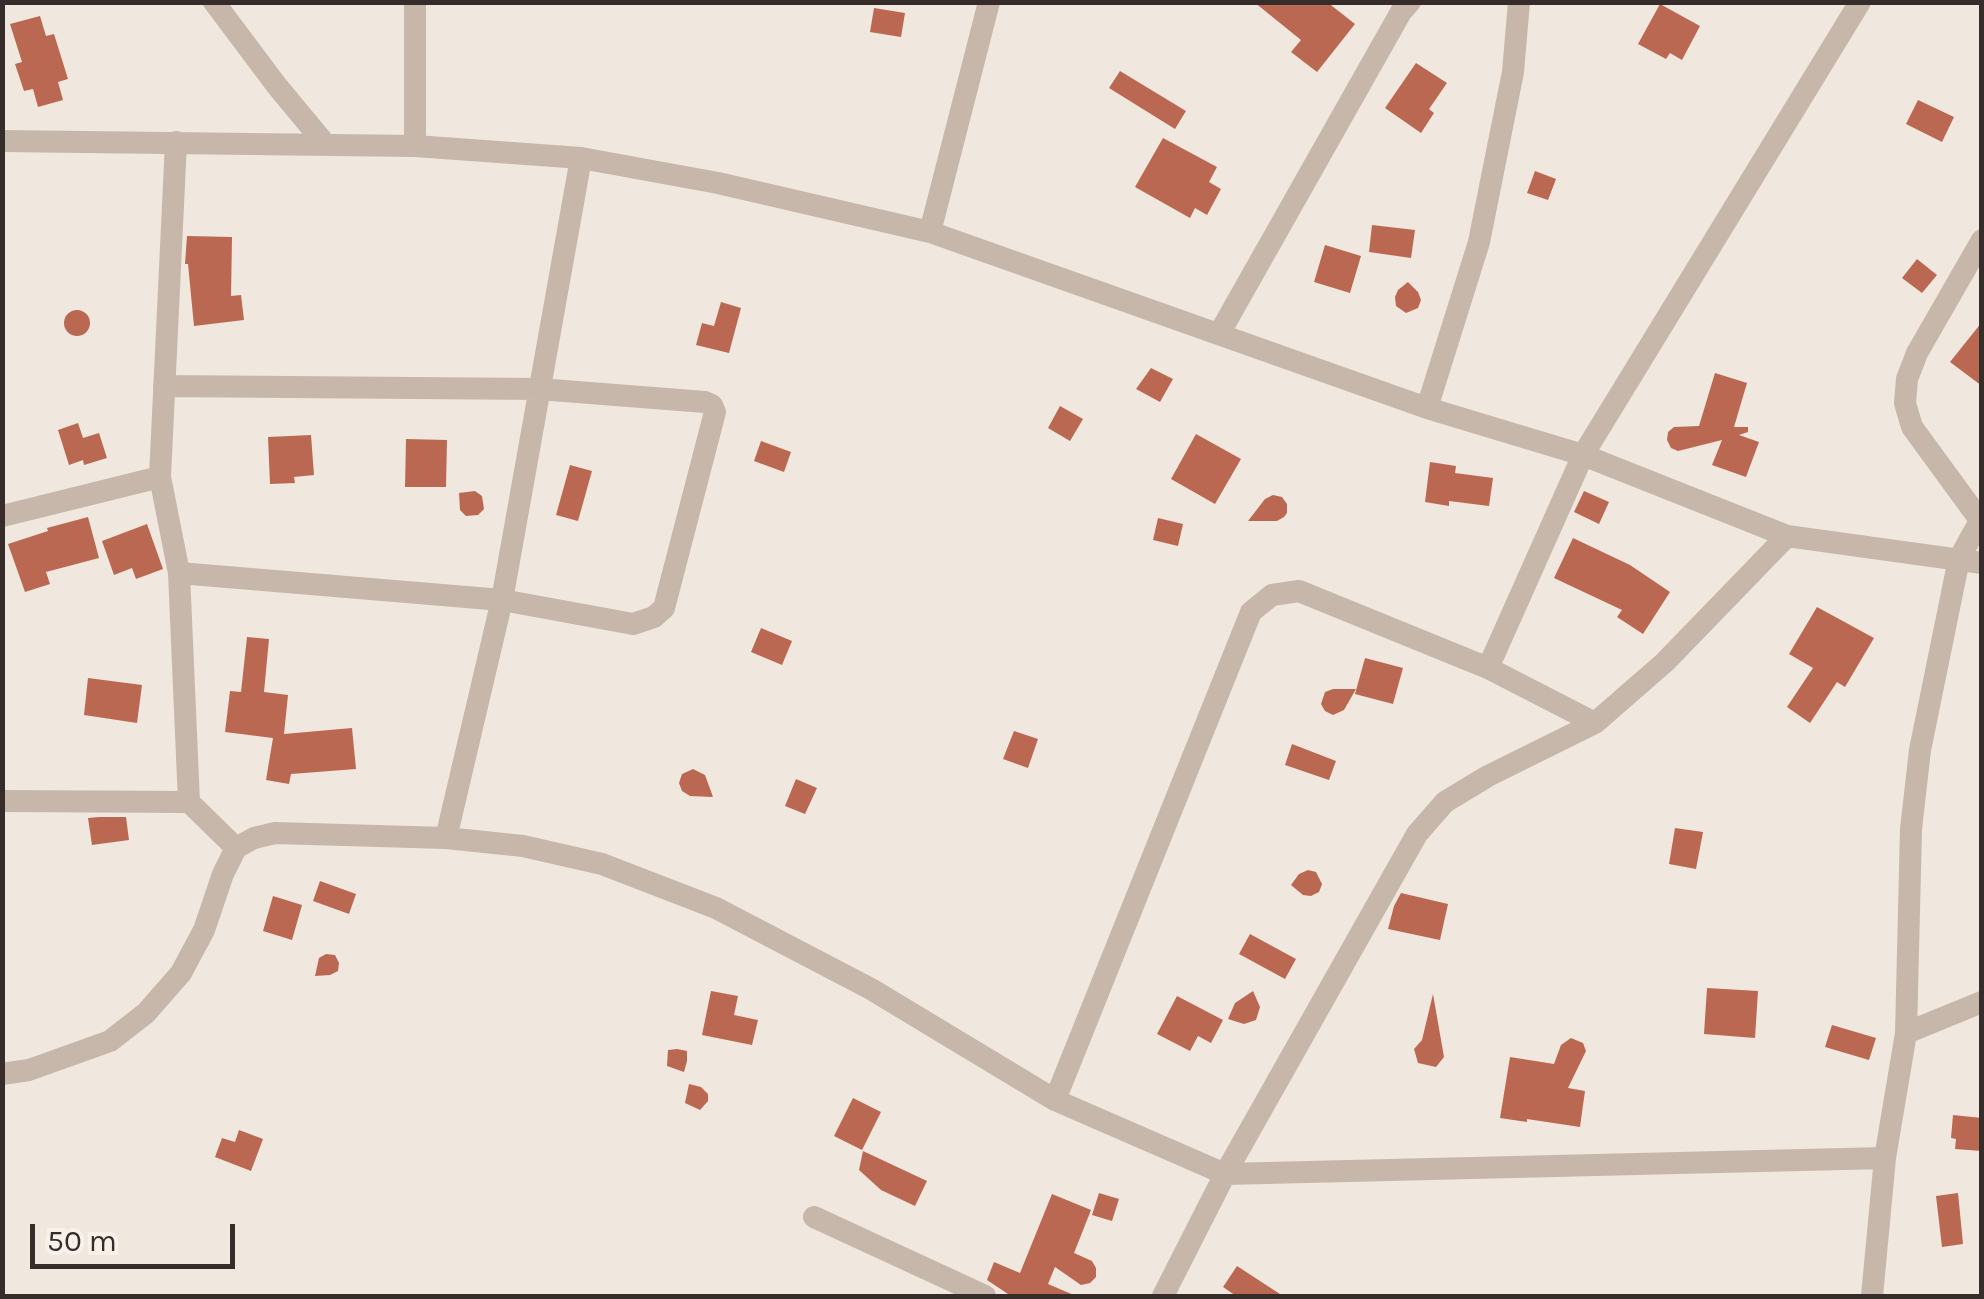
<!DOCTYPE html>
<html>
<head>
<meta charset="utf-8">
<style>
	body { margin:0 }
	#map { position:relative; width:1984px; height:1299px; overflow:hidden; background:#f0e7de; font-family:Karla,sans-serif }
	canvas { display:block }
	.frame { position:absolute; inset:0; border:5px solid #362d2a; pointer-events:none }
	.scale { position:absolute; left:30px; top:1224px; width:205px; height:45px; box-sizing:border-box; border:5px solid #362d2a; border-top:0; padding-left:12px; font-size:30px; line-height:35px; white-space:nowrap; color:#362d2a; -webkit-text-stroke:8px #f8f1ea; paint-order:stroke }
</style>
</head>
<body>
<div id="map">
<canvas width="1984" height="1299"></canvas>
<div class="frame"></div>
<div class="scale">50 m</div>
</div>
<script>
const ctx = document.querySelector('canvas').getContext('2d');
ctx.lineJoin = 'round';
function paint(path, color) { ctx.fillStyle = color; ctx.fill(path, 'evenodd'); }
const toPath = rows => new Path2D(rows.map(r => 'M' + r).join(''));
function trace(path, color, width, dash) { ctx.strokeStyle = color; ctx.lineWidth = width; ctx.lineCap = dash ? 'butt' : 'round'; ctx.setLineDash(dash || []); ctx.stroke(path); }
paint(toPath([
	[1254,2,1327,2,1355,24,1317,72,1291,52,1301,40],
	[1660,4,1700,26,1682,60,1670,53,1666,59,1638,44],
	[874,8,905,13,901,37,870,32],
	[40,16,46,36,54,34,68,79,58,82,63,100,38,107,33,89,24,91,15,64,22,62,10,24],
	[1416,63,1447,83,1429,109,1434,113,1421,133,1385,108],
	[1120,71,1186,111,1175,129,1109,88],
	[1918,100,1954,117,1942,142,1906,124],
	[1163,138,1217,167,1209,182,1221,189,1207,215,1195,208,1190,218,1135,187],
	[1535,171,1556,179,1548,200,1527,193],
	[1372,225,1415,230,1411,258,1369,252],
	[187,236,232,237,231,296,241,295,244,320,194,326,188,264,185,264],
	[1325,245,1361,256,1350,293,1314,282],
	[1917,259,1937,275,1922,293,1902,278],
	[1408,282,1418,292,1421,300,1418,308,1406,313,1396,306,1395,297,1398,290],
	[721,302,741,308,729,353,696,345,702,323,714,326],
	'64 323a13 13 0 1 1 26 0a13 13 0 1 1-26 0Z',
	[1982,322,1982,386,1950,362],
	[1151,368,1173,379,1160,402,1136,389],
	[1715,373,1747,383,1734,427,1748,427,1748,432,1739,435,1759,442,1746,477,1712,465,1722,440,1678,451,1671,448,1667,440,1668,432,1674,427,1699,426],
	[1060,406,1083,419,1070,441,1048,428],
	[78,423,83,438,99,433,107,458,84,465,83,460,69,465,58,430],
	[1196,434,1241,459,1215,504,1171,479],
	[311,435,314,475,294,477,295,483,270,484,268,437],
	[406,439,447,440,446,487,405,487],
	[761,441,791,452,784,472,754,461],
	[1430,462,1456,466,1455,473,1493,478,1489,506,1449,501,1449,506,1425,502],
	[570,465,592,471,578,521,556,515],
	[475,491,482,496,484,509,478,515,466,516,460,510,459,493],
	[1584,491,1609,502,1599,524,1574,512],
	[1273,495,1282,497,1287,504,1287,513,1284,517,1277,521,1248,521,1265,499],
	[88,517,99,558,46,572,50,584,25,592,8,544,48,531,47,528],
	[1158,518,1183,524,1178,546,1153,540],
	[147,524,163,569,136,579,132,568,114,575,102,541],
	[1573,538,1630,565,1670,592,1643,634,1617,617,1622,610,1554,578],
	[1817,607,1874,638,1845,687,1837,682,1810,723,1787,707,1813,668,1789,654],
	[761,628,792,641,782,665,751,652],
	[247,637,269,639,264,692,288,695,284,734,352,728,356,769,291,774,289,784,266,780,273,738,225,732,230,691,241,692],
	[1365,658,1403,668,1393,704,1355,694],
	[88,678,142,685,137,723,84,715],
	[1333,689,1356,689,1344,710,1333,715,1325,711,1321,704,1325,692],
	[1014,731,1038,739,1028,768,1003,759],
	[1292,744,1336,761,1329,780,1285,765],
	[693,769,705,775,713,797,690,796,682,791,679,783,682,774],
	[796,779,817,788,805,814,785,806],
	[99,817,126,817,129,840,92,845,88,818],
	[1675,828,1703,832,1696,869,1669,864],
	[1308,870,1316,872,1322,884,1319,892,1311,896,1303,895,1291,885,1299,874],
	[320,881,356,894,349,914,313,901],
	[1401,893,1448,904,1440,940,1388,929,1394,906],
	[273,896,302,905,292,940,263,931],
	[1250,934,1296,959,1285,979,1239,954],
	[326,954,335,955,339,963,338,971,330,975,315,976,319,958],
	[1707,988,1758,991,1755,1038,1704,1034],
	[711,991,738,996,734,1015,758,1020,752,1045,702,1035],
	[1253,991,1260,1007,1256,1020,1244,1024,1228,1019,1235,1003],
	[1433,994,1444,1057,1436,1067,1418,1063,1414,1049,1422,1040],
	[1177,996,1223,1020,1211,1043,1198,1036,1190,1051,1157,1034],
	[1832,1025,1876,1038,1869,1060,1825,1047],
	[1571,1038,1583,1043,1586,1051,1568,1088,1585,1091,1580,1127,1527,1119,1527,1122,1500,1118,1510,1057,1554,1064,1561,1045],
	[677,1049,687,1051,687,1061,684,1072,667,1066,668,1050],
	[689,1084,701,1087,708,1094,708,1101,700,1110,685,1103],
	[853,1098,881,1112,862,1150,834,1136],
	[1953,1115,1982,1118,1982,1151,1955,1149,1956,1139,1951,1138],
	[239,1130,263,1139,251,1171,215,1157,222,1138,235,1142],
	[863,1151,927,1181,915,1206,881,1190,859,1170],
	[1099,1193,1119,1199,1112,1221,1092,1215],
	[1958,1193,1963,1244,1942,1247,1936,1196],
	[1052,1194,1091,1210,1074,1253,1092,1261,1096,1268,1096,1277,1090,1283,1081,1285,1055,1267,1048,1284,1076,1296,1011,1296,987,1280,994,1262,1020,1273],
	[1237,1266,1283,1296,1236,1296,1223,1287]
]), '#ba6852');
trace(toPath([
	[214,2,277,86,326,145],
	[415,2,415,146],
	[2,141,415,146,581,158,718,183,930,232,1427,408,1583,455,1787,536,1982,563],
	[176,142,160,477,179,573,189,802],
	[930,232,989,2],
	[1219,334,1401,12,1410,2],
	[164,386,539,389,705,402,712,405,715,412,664,608,654,617,633,624,502,600,179,573],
	[1427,408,1479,242,1513,72,1519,2],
	[2,516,160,477],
	[1980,520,1912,427,1905,403,1907,379,1917,353,1982,240],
	[1488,668,1583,455,1860,2],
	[2,801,189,802,236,848],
	[446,838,502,600,581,158],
	[1906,1033,1982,1002],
	[2,1074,29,1070,110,1041,146,1013,181,973,204,930,223,874,236,848,254,838,275,833,446,838,523,846,602,864,716,908,871,989,1055,1100,1225,1174,1885,1158],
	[1055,1100,1251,612,1272,595,1299,591,1488,668,1595,723],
	[814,1217,985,1296],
	[1163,1296,1225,1174,1417,834,1445,802,1488,776,1595,723,1665,662,1787,536],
	[1872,1296,1885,1158,1906,1033,1911,829,1920,750,1959,559,1982,517]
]), '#c7b7ab', 22);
</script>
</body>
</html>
